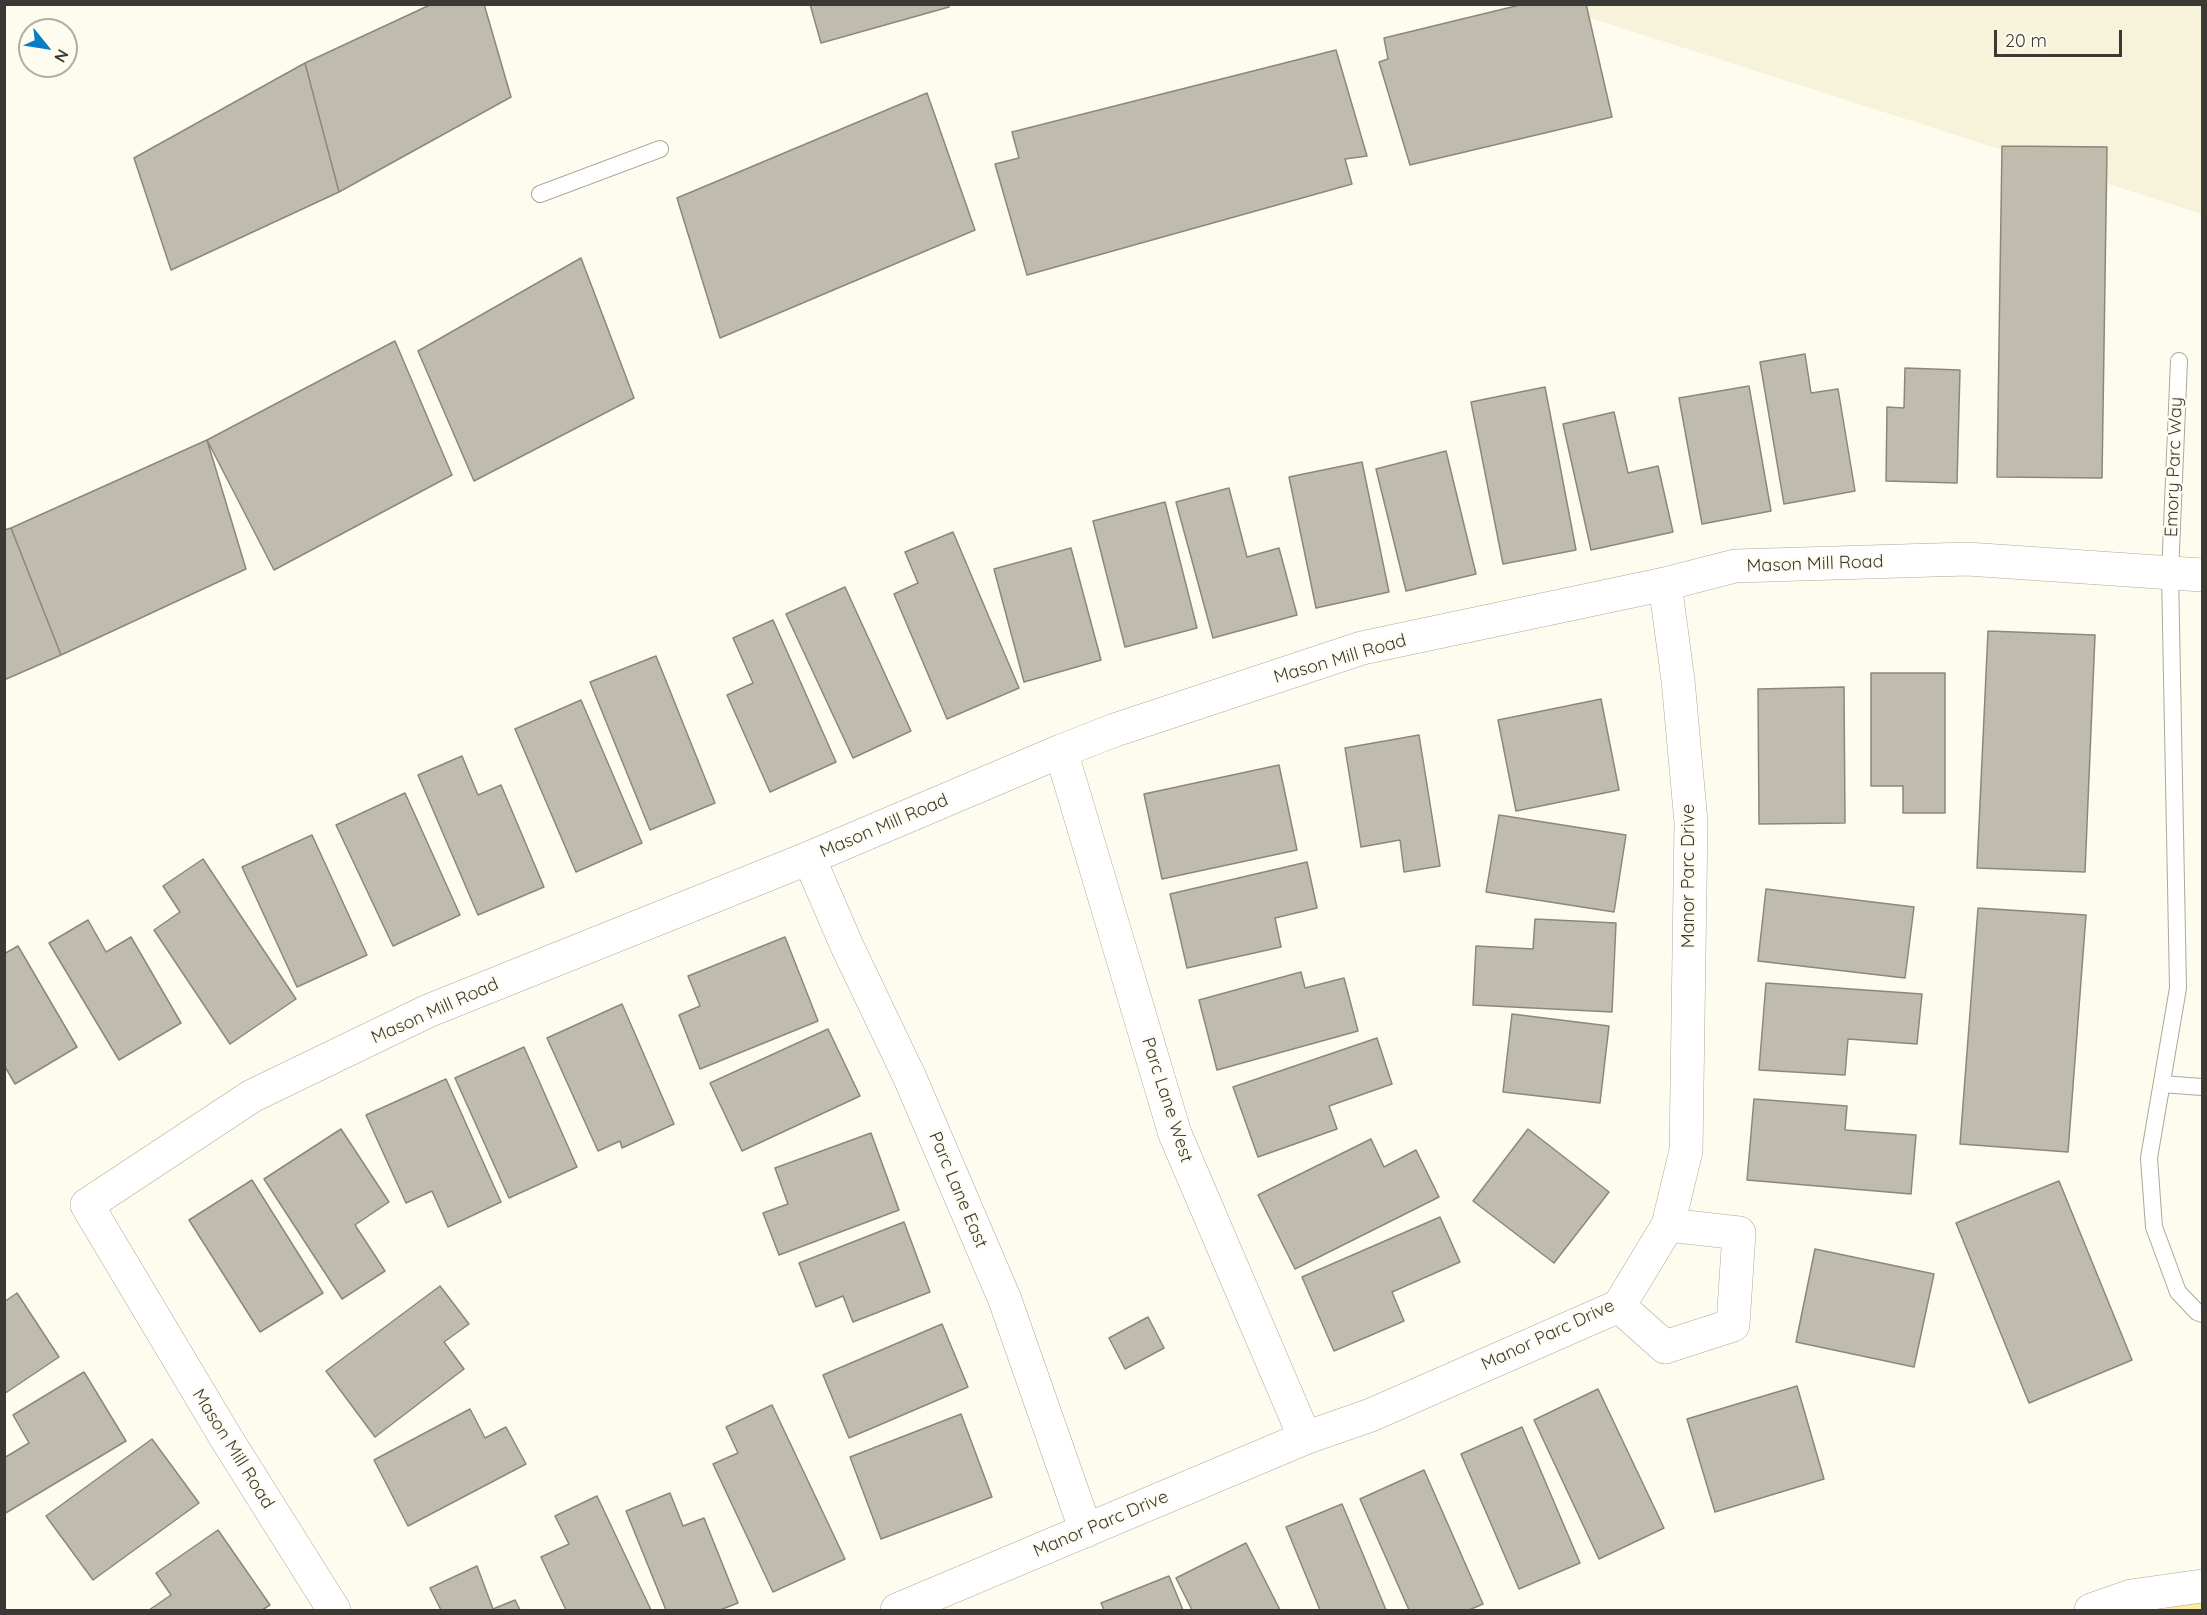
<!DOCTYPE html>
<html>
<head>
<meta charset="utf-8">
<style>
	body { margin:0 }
	#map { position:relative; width:2207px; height:1615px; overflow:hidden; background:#fefbef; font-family:Quicksand,sans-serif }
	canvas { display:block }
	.frame { position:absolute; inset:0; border:6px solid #3b3933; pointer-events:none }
	.north { position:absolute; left:18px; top:18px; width:60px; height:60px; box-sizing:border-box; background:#fefbef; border:2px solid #b0ada4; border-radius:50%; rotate:120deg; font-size:16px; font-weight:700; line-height:24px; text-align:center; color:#3b3933 }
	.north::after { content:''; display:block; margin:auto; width:21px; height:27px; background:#087cc6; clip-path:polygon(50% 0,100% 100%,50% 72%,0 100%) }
	.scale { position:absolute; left:1994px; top:30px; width:128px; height:27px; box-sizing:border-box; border:3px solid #3b3933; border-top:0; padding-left:8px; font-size:18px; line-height:21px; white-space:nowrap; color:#3b3933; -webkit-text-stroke:4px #fefbef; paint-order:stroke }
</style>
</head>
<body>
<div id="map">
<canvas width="2207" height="1615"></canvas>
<div class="frame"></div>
<div class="north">N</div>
<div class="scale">20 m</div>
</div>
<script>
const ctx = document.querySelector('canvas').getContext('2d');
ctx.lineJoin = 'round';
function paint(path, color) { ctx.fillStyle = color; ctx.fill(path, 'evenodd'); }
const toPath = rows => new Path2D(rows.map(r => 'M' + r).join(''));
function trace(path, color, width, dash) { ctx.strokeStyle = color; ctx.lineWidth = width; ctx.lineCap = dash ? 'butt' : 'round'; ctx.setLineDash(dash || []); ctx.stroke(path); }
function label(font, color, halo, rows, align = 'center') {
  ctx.font = font + ' Quicksand,sans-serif'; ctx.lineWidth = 4.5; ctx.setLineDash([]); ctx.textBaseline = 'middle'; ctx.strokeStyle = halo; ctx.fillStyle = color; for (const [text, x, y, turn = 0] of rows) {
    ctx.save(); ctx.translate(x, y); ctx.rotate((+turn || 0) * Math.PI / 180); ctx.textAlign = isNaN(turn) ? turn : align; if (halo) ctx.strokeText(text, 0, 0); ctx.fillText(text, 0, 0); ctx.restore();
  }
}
paint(toPath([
	[1550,5,2202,5,2202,214]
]), '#f7f2da');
paint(toPath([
	[2202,1596,2202,1610,2162,1610]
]), '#fdeba0');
const building = toPath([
	[432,4,484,4,511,97,339,192,305,63,432,4],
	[810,4,949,4,949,7,821,43,810,4],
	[1524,4,1586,4,1612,117,1410,165,1379,62,1388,59,1384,38,1524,4],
	[1336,50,1367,156,1345,159,1352,184,1027,275,995,164,1019,158,1012,132,1336,50],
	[305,63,339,192,171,270,134,158,305,63],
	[927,93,975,230,720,338,677,198,927,93],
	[2002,146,2107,147,2102,478,1997,477,2002,146],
	[581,258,634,398,474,481,418,351,581,258],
	[395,341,452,475,274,570,207,440,395,341],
	[1805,354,1811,393,1838,389,1855,491,1784,504,1760,362,1805,354],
	[1905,368,1960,370,1957,483,1886,481,1887,407,1904,408,1905,368],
	[1749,386,1771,511,1702,524,1679,398,1749,386],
	[1545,387,1576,550,1503,564,1471,402,1545,387],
	[1614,412,1628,473,1658,466,1673,532,1591,550,1563,424,1614,412],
	[207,440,246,569,61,655,11,528,207,440],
	[1446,451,1476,574,1406,591,1376,469,1446,451],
	[1362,462,1389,592,1316,608,1289,477,1362,462],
	[1229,488,1247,557,1279,548,1297,615,1213,638,1176,502,1229,488],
	[1165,502,1197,628,1125,647,1093,521,1165,502],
	[11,528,61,655,4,680,4,530,11,528],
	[953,532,1019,688,947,719,894,594,918,583,905,552,953,532],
	[1071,548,1101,660,1024,682,994,569,1071,548],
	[845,587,911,731,853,758,786,614,845,587],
	[773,620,836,762,770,792,727,695,753,683,733,638,773,620],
	[1988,631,2095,635,2085,872,1977,868,1988,631],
	[656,656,715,803,650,830,590,682,656,656],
	[1871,673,1945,673,1945,813,1903,813,1903,786,1871,786,1871,673],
	[1844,687,1845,823,1759,824,1758,689,1844,687],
	[1601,699,1619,790,1516,811,1498,720,1601,699],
	[581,700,642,843,576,872,515,729,581,700],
	[1419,735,1440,866,1404,872,1400,840,1361,847,1345,748,1419,735],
	[462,756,478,795,501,785,544,887,478,915,418,775,462,756],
	[1279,765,1297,850,1162,879,1144,794,1279,765],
	[405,793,460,915,393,946,336,825,405,793],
	[1499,815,1626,835,1614,912,1486,892,1499,815],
	[312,835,367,955,297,987,242,867,312,835],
	[203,859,296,999,230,1044,154,930,180,912,163,886,203,859],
	[1307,862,1317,908,1275,918,1281,947,1187,968,1170,894,1307,862],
	[1766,889,1914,907,1905,978,1758,961,1766,889],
	[1978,908,2086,915,2068,1152,1960,1144,1978,908],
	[1535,919,1616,923,1612,1012,1473,1005,1476,946,1533,949,1535,919],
	[88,920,106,952,131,937,181,1023,119,1060,49,943,88,920],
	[785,937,818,1021,700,1069,679,1015,700,1006,688,976,785,937],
	[18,946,77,1047,15,1084,4,1065,4,954,18,946],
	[1301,972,1305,988,1344,978,1358,1031,1217,1070,1199,1000,1301,972],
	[1766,983,1922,994,1917,1044,1848,1039,1845,1075,1759,1070,1766,983],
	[622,1004,674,1124,622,1148,620,1141,598,1151,547,1038,622,1004],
	[1512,1014,1609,1026,1600,1103,1503,1092,1512,1014],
	[828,1029,860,1096,742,1151,710,1083,828,1029],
	[1377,1038,1392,1084,1329,1106,1337,1129,1258,1157,1233,1087,1377,1038],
	[524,1047,577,1167,509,1198,455,1078,524,1047],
	[446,1079,501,1202,448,1227,432,1191,406,1203,366,1115,446,1079],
	[1754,1099,1847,1106,1845,1130,1916,1135,1911,1194,1747,1180,1754,1099],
	[341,1129,389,1202,355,1225,385,1271,342,1299,264,1179,341,1129],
	[1528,1129,1609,1192,1554,1263,1473,1201,1528,1129],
	[871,1133,899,1210,779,1255,763,1213,788,1204,775,1168,871,1133],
	[1371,1139,1384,1167,1416,1150,1439,1197,1295,1269,1258,1195,1371,1139],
	[252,1180,323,1293,260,1332,189,1220,252,1180],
	[2059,1181,2132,1360,2029,1403,1956,1223,2059,1181],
	[1440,1217,1460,1262,1392,1292,1404,1321,1334,1351,1302,1277,1440,1217],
	[904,1222,930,1292,853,1322,843,1296,816,1307,799,1263,904,1222],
	[1815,1249,1934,1274,1914,1367,1796,1342,1815,1249],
	[440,1286,469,1324,444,1342,464,1369,375,1437,326,1371,440,1286],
	[17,1293,59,1357,4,1394,4,1302,17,1293],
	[1148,1317,1164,1348,1125,1369,1109,1338,1148,1317],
	[942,1324,968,1387,849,1438,823,1375,942,1324],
	[84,1372,126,1441,4,1514,4,1458,29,1443,13,1415,84,1372],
	[1797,1386,1824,1479,1715,1512,1687,1419,1797,1386],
	[1598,1389,1664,1528,1599,1559,1534,1420,1598,1389],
	[772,1405,845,1559,773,1592,713,1464,738,1453,726,1427,772,1405],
	[470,1409,485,1438,506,1427,526,1464,408,1526,374,1460,470,1409],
	[961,1414,992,1497,881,1539,850,1457,961,1414],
	[1522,1427,1580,1563,1519,1589,1461,1454,1522,1427],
	[152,1439,199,1503,93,1580,46,1516,152,1439],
	[1424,1470,1483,1604,1469,1610,1409,1610,1360,1499,1424,1470],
	[670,1493,683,1526,704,1518,738,1603,720,1610,666,1610,626,1511,670,1493],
	[597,1496,651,1610,566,1610,541,1557,569,1544,555,1516,597,1496],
	[1342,1504,1386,1610,1320,1610,1286,1527,1342,1504],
	[218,1530,270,1605,262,1610,149,1610,171,1595,156,1573,218,1530],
	[1246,1543,1280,1610,1192,1610,1176,1578,1246,1543],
	[477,1566,493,1609,515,1600,520,1610,441,1610,430,1588,477,1566],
	[1169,1576,1183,1610,1104,1610,1101,1603,1169,1576]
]);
paint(building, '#c0bcad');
trace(building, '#8b8879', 1.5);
const lane = toPath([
	[540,194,660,149],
	[2179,361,2170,573,2178,988,2149,1158,2154,1227,2178,1292,2197,1312,2202,1314],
	[2162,1084,2202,1087]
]);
const street = toPath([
	[1061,751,1175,1134,1305,1438],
	[809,858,847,946,910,1078,1005,1300,1086,1531],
	[1619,1306,1665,1347,1733,1325,1739,1233,1668,1225],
	[334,1610,226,1438,87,1205,252,1096,428,1011,809,858,1061,751,1115,730,1362,648,1665,584,1735,566,1967,559,2202,575],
	[897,1610,1305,1438,1371,1415,1619,1306,1668,1225,1686,1151,1691,822,1678,680,1665,584],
	[2091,1610,2131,1596,2202,1586]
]);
trace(lane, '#aca99a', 18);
trace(street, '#aca99a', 34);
trace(lane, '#fff', 16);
trace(street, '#fff', 33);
label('18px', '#3b3933', '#fefbef', [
	["Emory Parc Way",2174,467,-88],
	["Mason Mill Road",1815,564,-2],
	["Mason Mill Road",1340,659,-16],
	["Mason Mill Road",884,826,-23],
	["Manor Parc Drive",1689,876,-90],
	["Mason Mill Road",435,1011,-24],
	["Parc Lane West",1167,1100,72],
	["Parc Lane East",958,1190,67],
	["Manor Parc Drive",1548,1335,-25],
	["Mason Mill Road",233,1449,58],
	["Manor Parc Drive",1101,1524,-23]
]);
</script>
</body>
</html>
